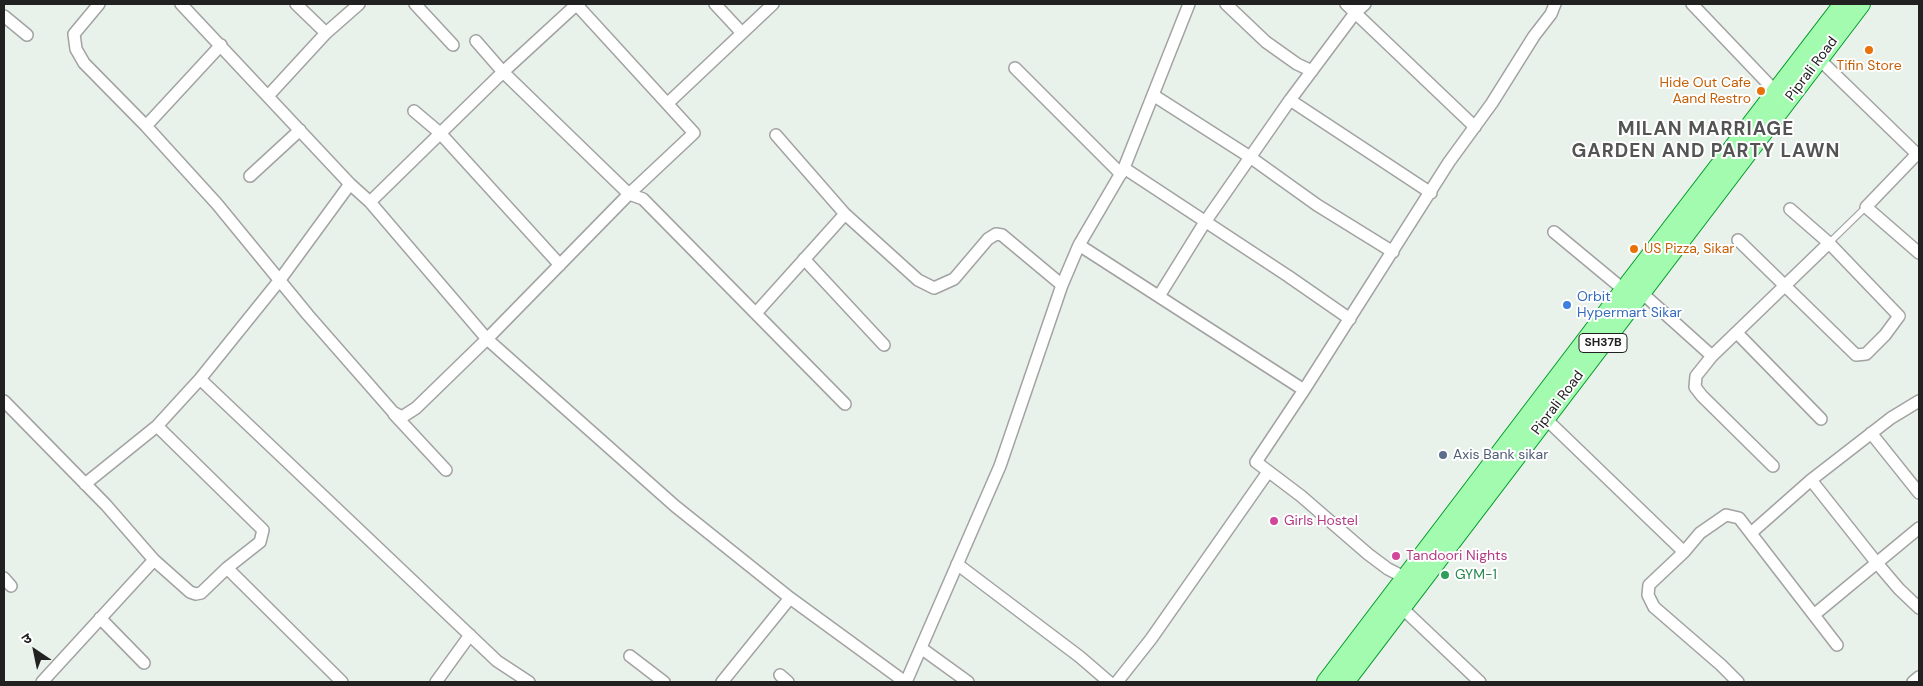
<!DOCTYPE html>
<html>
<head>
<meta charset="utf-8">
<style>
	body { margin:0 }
	#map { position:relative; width:1923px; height:686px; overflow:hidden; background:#e8f1ea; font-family:"DM Sans","Noto Sans Devanagari",sans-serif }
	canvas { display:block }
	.frame { position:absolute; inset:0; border:5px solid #212121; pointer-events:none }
	.north { position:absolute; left:10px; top:626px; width:50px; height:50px; -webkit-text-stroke:4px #fff; paint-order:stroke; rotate:326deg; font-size:14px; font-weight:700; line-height:20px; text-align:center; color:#212121 }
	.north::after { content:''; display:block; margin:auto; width:18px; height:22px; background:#212121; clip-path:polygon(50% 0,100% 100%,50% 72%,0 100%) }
</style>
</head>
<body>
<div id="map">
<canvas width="1923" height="686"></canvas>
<div class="frame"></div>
<div class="north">उ</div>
</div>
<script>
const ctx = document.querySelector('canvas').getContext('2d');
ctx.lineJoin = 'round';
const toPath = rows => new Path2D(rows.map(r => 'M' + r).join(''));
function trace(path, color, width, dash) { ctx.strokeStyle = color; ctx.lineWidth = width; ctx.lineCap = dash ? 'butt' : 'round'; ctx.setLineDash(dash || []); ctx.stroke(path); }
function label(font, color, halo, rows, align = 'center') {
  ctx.font = font + ' "DM Sans",sans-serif'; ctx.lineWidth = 4; ctx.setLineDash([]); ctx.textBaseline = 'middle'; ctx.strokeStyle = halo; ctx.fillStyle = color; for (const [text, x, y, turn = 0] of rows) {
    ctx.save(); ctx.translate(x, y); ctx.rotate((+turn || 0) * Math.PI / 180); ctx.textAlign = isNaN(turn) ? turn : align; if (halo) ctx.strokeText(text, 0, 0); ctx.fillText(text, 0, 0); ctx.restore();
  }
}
const service = toPath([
	[1829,243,1866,207]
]);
const minor = toPath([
	[99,4,74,34,76,49,84,63,146,126,217,204,308,315,393,412,402,417,416,408,487,339,629,194,503,72,476,41],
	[181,4,350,184,370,202,487,339,675,506,790,598,905,682],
	[296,4,326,33],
	[415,4,453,45],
	[576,4,694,133,629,194],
	[715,4,742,33],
	[1226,4,1266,42,1297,64,1312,71],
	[1346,4,1475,127],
	[1365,4,1355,13,1290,100,1431,193],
	[1692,4,1776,92],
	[4,16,27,35],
	[1819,59,1919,156],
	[1015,68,1121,174],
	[1153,95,1250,157,1317,205,1393,252],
	[268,96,326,33,359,4],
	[668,103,773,4],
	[414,111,440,133,560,265],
	[146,126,221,45],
	[776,135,845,214,918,280,934,288,954,279,988,239,996,234,1002,235,1062,285],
	[1917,154,1866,207,1919,253],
	[1124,168,1288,276,1350,319],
	[250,176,300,130],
	[629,194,643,199,845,404],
	[370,202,503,72,577,4],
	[1554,232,1624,290],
	[1738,240,1856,355,1866,354,1885,335,1899,316,1829,243,1790,209],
	[1079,245,1304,390],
	[804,259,884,345],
	[1642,293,1712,356],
	[1159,296,1205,222,1290,100],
	[756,313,845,214],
	[1737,333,1821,419],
	[200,379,497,661,529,682],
	[4,401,106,505,154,560,42,682],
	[394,414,446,470],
	[1546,419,1684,552,1649,585,1648,595,1654,607,1721,665,1738,682],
	[1871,433,1919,493],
	[1773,466,1702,396,1695,387,1696,376,1712,356,1829,243],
	[1811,480,1876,562,1899,589,1919,608],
	[85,484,157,426],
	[1751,533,1811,480,1891,418,1919,401],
	[1684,552,1700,533,1726,515,1739,518,1837,645],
	[154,560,190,592,196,594,201,593,227,568],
	[957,564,1080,657,1109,682],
	[4,578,11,586],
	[1406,578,1388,569,1368,554,1301,496,1256,462,1304,390,1449,162,1492,103,1534,36,1551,14,1555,4],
	[1402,608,1480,682],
	[1815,614,1919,528],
	[100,618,144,663],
	[921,648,968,682],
	[630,656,664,682],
	[780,675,788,682],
	[342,682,227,568,260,542,263,530,157,426,200,379,279,281,350,184],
	[436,682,470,635],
	[722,682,790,598],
	[906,682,1000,466,1062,285,1079,245,1124,168,1189,4],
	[1117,682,1151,639,1268,472],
	[1913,682,1919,677]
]);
const primary = toPath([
	[1326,682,1630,282,1843,4],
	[1345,682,1861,4]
]);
trace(service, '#a2a2a2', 8);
trace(minor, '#a2a2a2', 14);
trace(primary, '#029b29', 20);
trace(service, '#fff', 5.5);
trace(minor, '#fff', 11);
trace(primary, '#a3fbb0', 18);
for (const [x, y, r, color] of [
	[1869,50,5,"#e8710a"],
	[1761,91,5,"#e8710a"],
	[1634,249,5,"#e8710a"],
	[1567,305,5,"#3f7fe0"],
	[1443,455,5,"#5c6f8a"],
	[1274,521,5,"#d1479c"],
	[1396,556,5,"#d1479c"],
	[1445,575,5,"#2e9e5b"]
]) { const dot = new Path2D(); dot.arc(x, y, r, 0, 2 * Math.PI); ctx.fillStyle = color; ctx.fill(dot); trace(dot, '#fff', 2); }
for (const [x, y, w] of [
	[1603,343,48]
]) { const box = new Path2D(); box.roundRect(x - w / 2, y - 9.5, w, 19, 4); ctx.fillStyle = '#fff'; ctx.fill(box); trace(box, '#212121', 1); }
label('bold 12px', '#212121', null, [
	["SH37B",1603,343]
]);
label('14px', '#c56008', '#fff', [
	["Tifin Store",1869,66],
	["Hide Out Cafe",1751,83,"right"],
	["Aand Restro",1751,99,"right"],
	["US Pizza, Sikar",1644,249,"left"]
]);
label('14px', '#212121', '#fff', [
	["Piprali Road",1812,69,-53],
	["Piprali Road",1558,403,-53]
]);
label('14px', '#366cbe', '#fff', [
	["Orbit",1577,297],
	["Hypermart Sikar",1577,313]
], 'left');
label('14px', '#4e5e75', '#fff', [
	["Axis Bank sikar",1453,455]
], 'left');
label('14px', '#b23c85', '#fff', [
	["Girls Hostel",1284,521],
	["Tandoori Nights",1406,556]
], 'left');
label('14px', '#27864d', '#fff', [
	["GYM-1",1455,575]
], 'left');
ctx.letterSpacing = '1px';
label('bold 19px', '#545454', '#fff', [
	["MILAN MARRIAGE",1706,130],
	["GARDEN AND PARTY LAWN",1706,152]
]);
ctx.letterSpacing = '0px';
</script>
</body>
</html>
